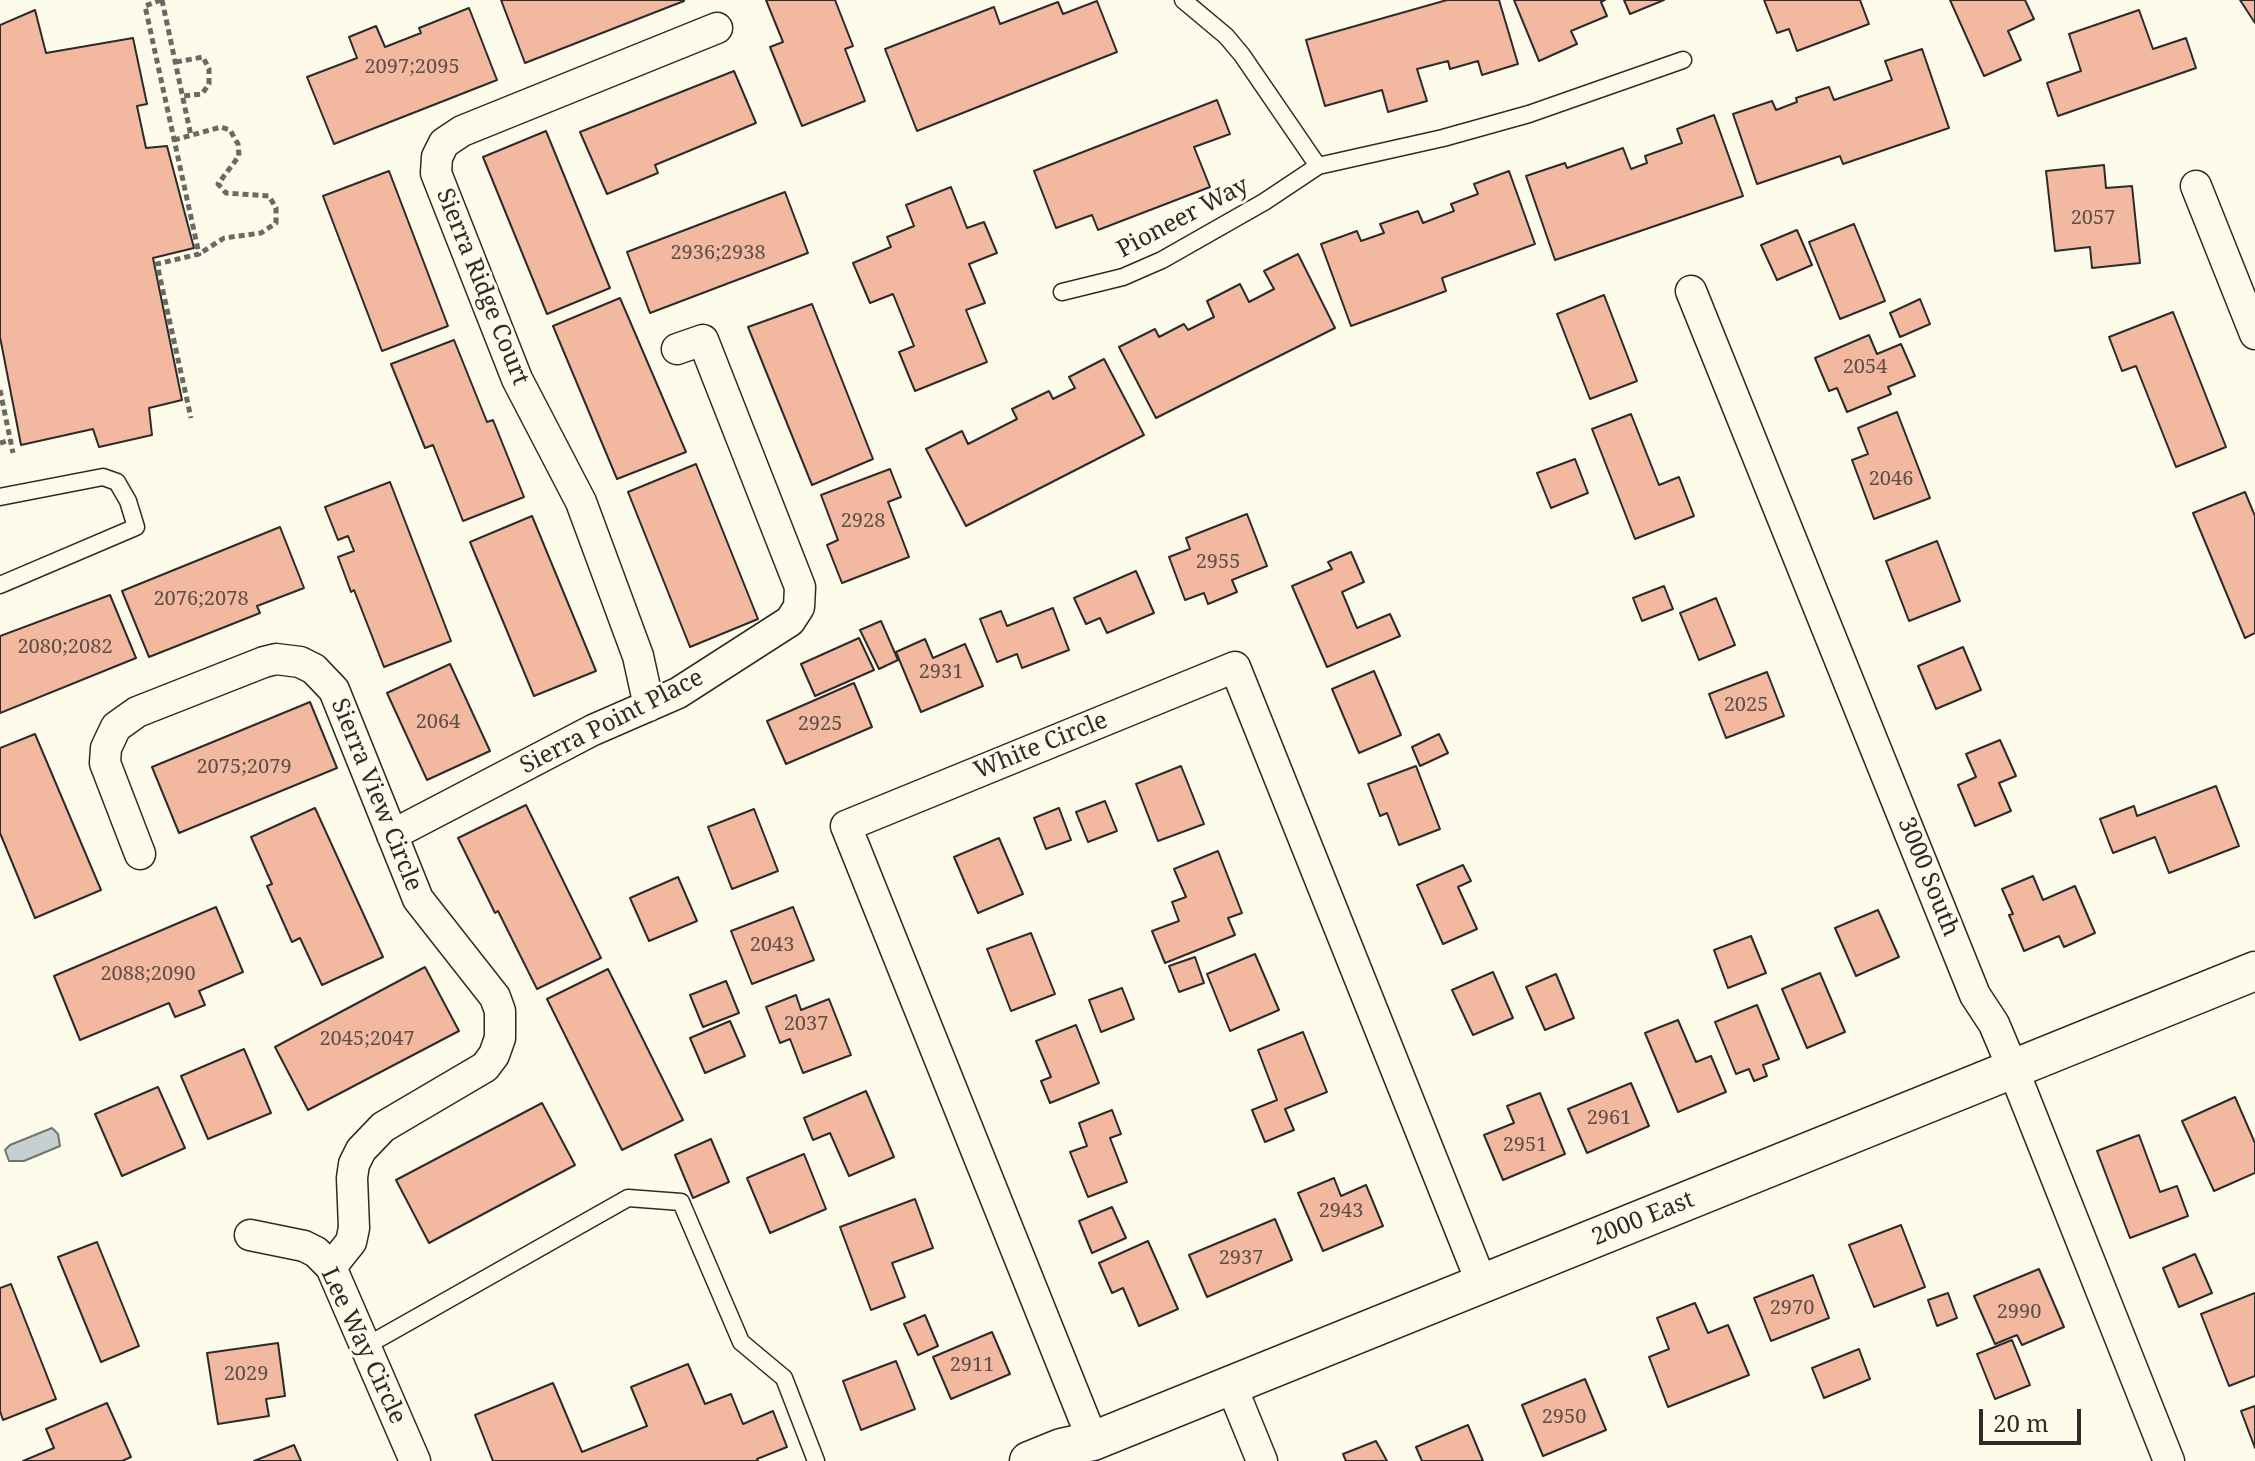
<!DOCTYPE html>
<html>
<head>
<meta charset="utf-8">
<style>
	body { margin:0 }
	#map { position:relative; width:2255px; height:1461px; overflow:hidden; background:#fdfbea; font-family:"Noto Serif",serif }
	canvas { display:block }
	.scale { position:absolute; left:1979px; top:1409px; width:102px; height:36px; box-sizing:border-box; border:4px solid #2b2b2b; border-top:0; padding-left:10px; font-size:24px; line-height:28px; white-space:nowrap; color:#2b2b2b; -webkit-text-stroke:6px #fdfbea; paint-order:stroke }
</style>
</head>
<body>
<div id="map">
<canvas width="2255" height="1461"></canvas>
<div class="scale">20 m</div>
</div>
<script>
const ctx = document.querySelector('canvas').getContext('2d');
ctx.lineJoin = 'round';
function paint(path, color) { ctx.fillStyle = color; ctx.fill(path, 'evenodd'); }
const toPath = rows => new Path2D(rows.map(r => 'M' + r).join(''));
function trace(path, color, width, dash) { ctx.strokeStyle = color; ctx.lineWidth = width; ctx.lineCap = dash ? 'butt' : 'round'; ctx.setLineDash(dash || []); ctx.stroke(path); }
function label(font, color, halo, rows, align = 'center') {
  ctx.font = font + ' "Noto Serif",serif'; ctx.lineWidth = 6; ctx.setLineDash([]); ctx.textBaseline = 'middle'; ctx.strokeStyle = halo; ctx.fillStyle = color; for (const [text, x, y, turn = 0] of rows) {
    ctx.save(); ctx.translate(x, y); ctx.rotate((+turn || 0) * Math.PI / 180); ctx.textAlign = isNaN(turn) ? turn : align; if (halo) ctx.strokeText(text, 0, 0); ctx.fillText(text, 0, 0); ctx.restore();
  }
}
const water = toPath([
	[52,1128,58,1134,60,1146,24,1161,9,1161,5,1150,10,1145,52,1128]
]);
paint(water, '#c7d0d0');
trace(water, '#74746e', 2);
const building = toPath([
	[501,0,684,0,684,1,525,63,501,0],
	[766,0,835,0,853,46,845,49,865,101,802,126,770,47,783,42,766,0],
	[1447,0,1499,0,1518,64,1482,75,1478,61,1450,69,1448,61,1417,69,1427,101,1388,112,1382,90,1325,106,1306,40,1447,0],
	[1514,0,1605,0,1601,2,1607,16,1571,31,1577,44,1539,61,1514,0],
	[1624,0,1664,0,1630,14,1624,0],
	[1764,0,1860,0,1869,24,1797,51,1789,29,1777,33,1764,0],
	[1950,0,2025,0,2034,19,2008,31,2021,60,1984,76,1950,0],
	[2240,0,2255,0,2255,23,2240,0],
	[1097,1,1117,52,917,131,885,49,994,7,1000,24,1058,2,1063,14,1097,1],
	[469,8,497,80,334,144,307,77,357,58,349,37,376,26,385,47,421,33,419,28,469,8],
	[35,10,46,53,133,38,147,104,137,106,146,148,167,146,194,248,153,258,182,400,149,408,152,435,99,447,93,429,21,445,0,337,0,25,35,10],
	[2139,10,2153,49,2186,38,2196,68,2058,116,2047,83,2081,71,2069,34,2139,10],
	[1922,49,1949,128,1843,164,1840,156,1757,184,1733,114,1772,101,1776,110,1797,102,1796,98,1829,87,1834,100,1892,80,1885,61,1922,49],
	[734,71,756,123,655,165,658,173,607,194,580,132,734,71],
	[1217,100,1230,134,1194,147,1210,187,1098,230,1092,215,1056,228,1034,171,1217,100],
	[1714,115,1743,196,1555,260,1526,176,1565,163,1567,168,1623,148,1631,169,1647,163,1645,156,1682,143,1677,129,1714,115],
	[546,131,610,288,547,314,483,157,546,131],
	[2104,165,2106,188,2132,186,2140,263,2092,268,2090,247,2055,251,2046,171,2104,165],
	[389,171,448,326,382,351,323,196,389,171],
	[1509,171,1535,244,1442,278,1446,291,1351,326,1321,244,1357,231,1361,241,1384,233,1380,224,1418,211,1423,223,1454,211,1451,204,1478,194,1474,184,1509,171],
	[951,187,967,228,984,222,997,253,969,264,985,303,966,310,987,362,915,391,899,352,914,346,893,294,870,303,853,263,891,247,887,237,914,226,906,205,951,187],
	[785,192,808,253,650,313,627,252,785,192],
	[1854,224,1885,301,1840,319,1809,242,1854,224],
	[1797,230,1812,265,1777,280,1761,245,1797,230],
	[1298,254,1335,328,1156,418,1119,347,1155,329,1159,337,1184,324,1188,330,1214,317,1207,301,1240,284,1249,302,1274,289,1264,271,1298,254],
	[1604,295,1637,381,1590,399,1557,314,1604,295],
	[620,298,686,452,617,479,553,326,620,298],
	[1920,299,1930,324,1900,337,1890,313,1920,299],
	[812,304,873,459,812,485,748,327,812,304],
	[2173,312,2226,447,2176,467,2136,366,2122,371,2109,337,2173,312],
	[1869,335,1877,354,1901,344,1915,376,1888,387,1891,394,1847,412,1837,388,1829,391,1815,358,1869,335],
	[454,340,487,422,493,420,524,497,463,521,433,445,425,448,391,364,454,340],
	[1104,359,1144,435,966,526,926,449,962,431,968,444,1017,419,1012,409,1049,391,1053,399,1075,388,1069,377,1104,359],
	[1897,412,1930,498,1874,519,1852,460,1868,454,1858,428,1897,412],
	[1631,414,1659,485,1679,477,1694,516,1635,539,1592,429,1631,414],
	[1575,459,1588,493,1551,508,1537,473,1575,459],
	[696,464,758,619,690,647,628,492,696,464],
	[890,469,901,497,888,502,909,557,842,583,827,545,838,540,821,495,890,469],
	[390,482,451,641,384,667,354,590,351,592,338,557,354,551,348,536,338,540,325,507,390,482],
	[2245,492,2255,516,2255,633,2245,638,2193,513,2245,492],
	[1247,514,1267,566,1232,580,1237,592,1208,604,1204,593,1185,600,1169,557,1190,549,1186,538,1247,514],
	[532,516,596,671,534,696,470,542,532,516],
	[280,527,304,588,257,606,260,613,149,657,122,591,280,527],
	[1937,541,1960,601,1909,621,1886,561,1937,541],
	[1351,552,1364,582,1342,592,1357,628,1390,614,1400,636,1327,667,1292,586,1332,569,1328,562,1351,552],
	[1136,571,1154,613,1107,633,1100,618,1086,624,1074,598,1136,571],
	[1664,586,1673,609,1642,621,1633,598,1664,586],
	[110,595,136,658,0,713,0,636,110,595],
	[1716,598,1735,645,1699,660,1680,613,1716,598],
	[1053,608,1069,650,1022,668,1017,654,997,662,980,619,1001,611,1007,626,1053,608],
	[881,621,898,660,879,669,860,630,881,621],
	[859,638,874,670,815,696,801,664,859,638],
	[925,639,933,658,965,644,983,686,921,712,896,652,925,639],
	[1963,647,1981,690,1936,709,1918,666,1963,647],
	[450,664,490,751,427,780,387,693,450,664],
	[1374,671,1401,735,1359,753,1332,689,1374,671],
	[1767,672,1784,716,1726,738,1709,694,1767,672],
	[854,683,872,727,786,764,767,721,854,683],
	[310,702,337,768,179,833,152,767,310,702],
	[35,734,101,890,35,918,0,833,0,748,35,734],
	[1439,734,1448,753,1420,766,1412,747,1439,734],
	[2000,740,2016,776,1999,783,2011,811,1975,826,1958,785,1976,777,1966,754,2000,740],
	[1181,766,1204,824,1158,841,1136,784,1181,766],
	[1416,766,1440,829,1399,845,1387,813,1380,816,1368,784,1416,766],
	[2216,786,2239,846,2169,873,2155,837,2113,853,2100,819,2134,806,2137,816,2216,786],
	[1105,801,1117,831,1088,842,1076,812,1105,801],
	[526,805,601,958,537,989,498,911,495,913,458,838,526,805],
	[315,808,383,957,322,985,300,938,292,942,267,886,272,884,251,837,315,808],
	[1059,808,1071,840,1046,849,1034,818,1059,808],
	[754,809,778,871,732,889,708,827,754,809],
	[999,838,1023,894,978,913,954,857,999,838],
	[1218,851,1242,913,1228,918,1235,935,1165,963,1152,931,1179,921,1172,902,1186,897,1174,869,1218,851],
	[1463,865,1471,881,1458,887,1477,929,1443,944,1417,885,1463,865],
	[2033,876,2043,900,2075,886,2095,933,2064,947,2059,936,2024,951,2009,915,2013,914,2002,889,2033,876],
	[678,877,697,921,649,941,630,898,678,877],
	[216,907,243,972,199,991,205,1005,175,1017,169,1003,80,1040,54,976,216,907],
	[793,907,814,960,752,984,731,931,793,907],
	[1878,910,1899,957,1856,976,1835,928,1878,910],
	[1031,933,1055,994,1011,1011,987,949,1031,933],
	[1751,936,1766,973,1728,988,1714,950,1751,936],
	[1255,954,1279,1010,1230,1031,1207,974,1255,954],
	[1195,957,1204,983,1179,992,1169,966,1195,957],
	[425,967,459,1031,308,1110,275,1047,425,967],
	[608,969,683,1120,622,1150,547,999,608,969],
	[1493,972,1513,1018,1473,1035,1452,990,1493,972],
	[1820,973,1845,1032,1807,1048,1782,989,1820,973],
	[1556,974,1574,1018,1545,1030,1526,987,1556,974],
	[726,981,739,1013,703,1027,690,995,726,981],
	[1122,988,1134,1019,1101,1032,1089,1000,1122,988],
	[796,995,801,1010,829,999,851,1055,803,1073,790,1039,780,1043,766,1007,796,995],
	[1757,1005,1779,1059,1763,1065,1767,1076,1754,1081,1749,1069,1736,1074,1715,1022,1757,1005],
	[1678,1020,1696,1062,1711,1056,1726,1092,1678,1112,1645,1033,1678,1020],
	[730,1021,745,1056,705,1073,690,1038,730,1021],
	[1076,1025,1099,1083,1050,1103,1041,1081,1051,1077,1036,1041,1076,1025],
	[1303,1032,1327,1092,1285,1109,1294,1130,1265,1142,1252,1110,1277,1100,1258,1050,1303,1032],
	[244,1049,271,1113,208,1139,181,1076,244,1049],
	[1631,1083,1649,1126,1587,1153,1568,1109,1631,1083],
	[158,1087,185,1148,122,1176,95,1114,158,1087],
	[866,1091,894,1157,849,1176,830,1133,813,1140,804,1118,866,1091],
	[1540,1093,1565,1154,1503,1180,1484,1135,1514,1123,1507,1106,1540,1093],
	[2235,1097,2255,1143,2255,1173,2214,1191,2182,1121,2235,1097],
	[542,1103,575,1165,429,1243,396,1180,542,1103],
	[1112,1110,1121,1134,1110,1138,1127,1182,1088,1197,1070,1152,1087,1146,1079,1123,1112,1110],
	[2139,1135,2160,1192,2177,1186,2188,1216,2130,1238,2097,1151,2139,1135],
	[711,1139,729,1182,693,1198,675,1155,711,1139],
	[804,1154,826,1209,770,1233,747,1178,804,1154],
	[1334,1178,1341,1196,1366,1185,1383,1226,1323,1251,1298,1193,1334,1178],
	[915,1199,933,1248,892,1263,905,1297,871,1310,840,1227,915,1199],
	[1112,1207,1126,1238,1092,1253,1079,1221,1112,1207],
	[1275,1219,1292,1260,1207,1297,1189,1255,1275,1219],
	[1901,1225,1925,1287,1874,1307,1849,1245,1901,1225],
	[1148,1241,1178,1309,1139,1326,1123,1288,1112,1293,1099,1263,1148,1241],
	[97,1242,139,1346,101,1362,58,1257,97,1242],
	[2195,1254,2212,1293,2179,1307,2163,1268,2195,1254],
	[2039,1269,2064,1327,2022,1345,2017,1335,1995,1344,1974,1296,2039,1269],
	[1813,1275,1829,1318,1771,1341,1754,1298,1813,1275],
	[11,1284,56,1399,3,1420,0,1411,0,1288,11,1284],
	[1948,1293,1957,1318,1937,1326,1928,1300,1948,1293],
	[2255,1293,2255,1376,2229,1386,2201,1314,2255,1293],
	[1695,1303,1708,1333,1728,1325,1749,1375,1668,1407,1649,1357,1669,1349,1657,1318,1695,1303],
	[925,1315,938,1346,918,1355,904,1324,925,1315],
	[992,1332,1010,1374,951,1399,933,1357,992,1332],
	[2012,1340,2030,1385,1995,1399,1977,1354,2012,1340],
	[278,1343,285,1396,266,1399,269,1416,218,1424,207,1353,278,1343],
	[1859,1349,1870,1379,1824,1398,1812,1368,1859,1349],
	[896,1361,915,1409,861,1430,843,1381,896,1361],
	[688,1364,705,1404,731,1394,743,1424,773,1411,787,1447,757,1459,758,1461,493,1461,475,1415,553,1383,582,1452,647,1426,631,1387,688,1364],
	[1585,1379,1606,1430,1543,1456,1522,1405,1585,1379],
	[107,1403,131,1457,122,1461,23,1461,54,1448,46,1429,107,1403],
	[2255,1406,2255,1448,2241,1411,2255,1406],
	[1468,1425,1483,1461,1422,1461,1416,1447,1468,1425],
	[1376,1441,1387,1461,1346,1461,1343,1454,1376,1441],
	[294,1445,301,1461,254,1461,294,1445]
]);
paint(building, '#f2b8a0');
trace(building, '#2b2b2b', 2);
const service = toPath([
	[1183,0,1226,36,1242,55,1318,166],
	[1062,292,1123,277,1162,260,1264,202,1318,166,1443,138,1529,114,1683,60],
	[0,497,103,477,117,482,128,501,136,527,0,585],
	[366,1346,628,1198,681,1202,741,1342,784,1378,816,1461]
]);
const minor = toPath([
	[2196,186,2255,334],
	[1691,291,1975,995,1994,1024,2013,1069,2169,1461],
	[649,706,638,656,581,502,517,379,436,173,437,157,444,143,462,131,717,28],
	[392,835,593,730,678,693,790,621,799,607,800,587,703,340,677,349],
	[140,854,105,763,106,748,116,727,137,712,264,662,276,659,300,662,314,669,334,690,418,899,495,997,500,1011,500,1038,494,1055,485,1067,383,1127,361,1150,354,1164,352,1178,354,1228,351,1242,331,1267],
	[250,1235,304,1246,316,1252,331,1267,415,1461],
	[1231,1385,1262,1461],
	[1093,1441,846,826,1235,667,1482,1284]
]);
const tertiary = toPath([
	[1029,1461,1061,1448,1093,1441,2255,971]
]);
trace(service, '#2b2b2b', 19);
trace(minor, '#2b2b2b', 33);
trace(tertiary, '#2b2b2b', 41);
trace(toPath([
	[161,0,145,6,199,254,157,264,191,418],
	[162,0,191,136],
	[176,62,203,57,209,69,209,84,202,94,183,96],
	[174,140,221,127,230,130,238,144,239,156,218,184,226,193,269,196,276,208,276,223,261,233,224,238,199,254],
	[0,390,13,453],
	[0,443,10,440]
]), '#6a6964', 5, [6, 4]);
trace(service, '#fdfbea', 16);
trace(minor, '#fdfbea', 30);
trace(tertiary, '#fdfbea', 38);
label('20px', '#5d4e48', null, [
	["2097;2095",412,67],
	["2057",2093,218],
	["2936;2938",718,253],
	["2054",1865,367],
	["2046",1891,479],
	["2928",863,521],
	["2955",1218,562],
	["2076;2078",201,599],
	["2080;2082",65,647],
	["2931",941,672],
	["2025",1746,705],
	["2064",438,722],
	["2925",820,724],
	["2075;2079",244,767],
	["2043",772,945],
	["2088;2090",148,974],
	["2037",806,1024],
	["2045;2047",367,1039],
	["2961",1609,1118],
	["2951",1525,1145],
	["2943",1341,1211],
	["2937",1241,1258],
	["2970",1792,1308],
	["2990",2019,1312],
	["2911",972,1365],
	["2029",246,1374],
	["2950",1564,1417]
]);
label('24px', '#2b2b2b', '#fdfbea', [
	["Pioneer Way",1183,218,-28],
	["Sierra Ridge Court",482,287,68],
	["Sierra Point Place",612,722,-27],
	["White Circle",1041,746,-22],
	["Sierra View Circle",376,795,68],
	["3000 South",1928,877,68],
	["2000 East",1643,1219,-22],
	["Lee Way Circle",363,1346,65]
]);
</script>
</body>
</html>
